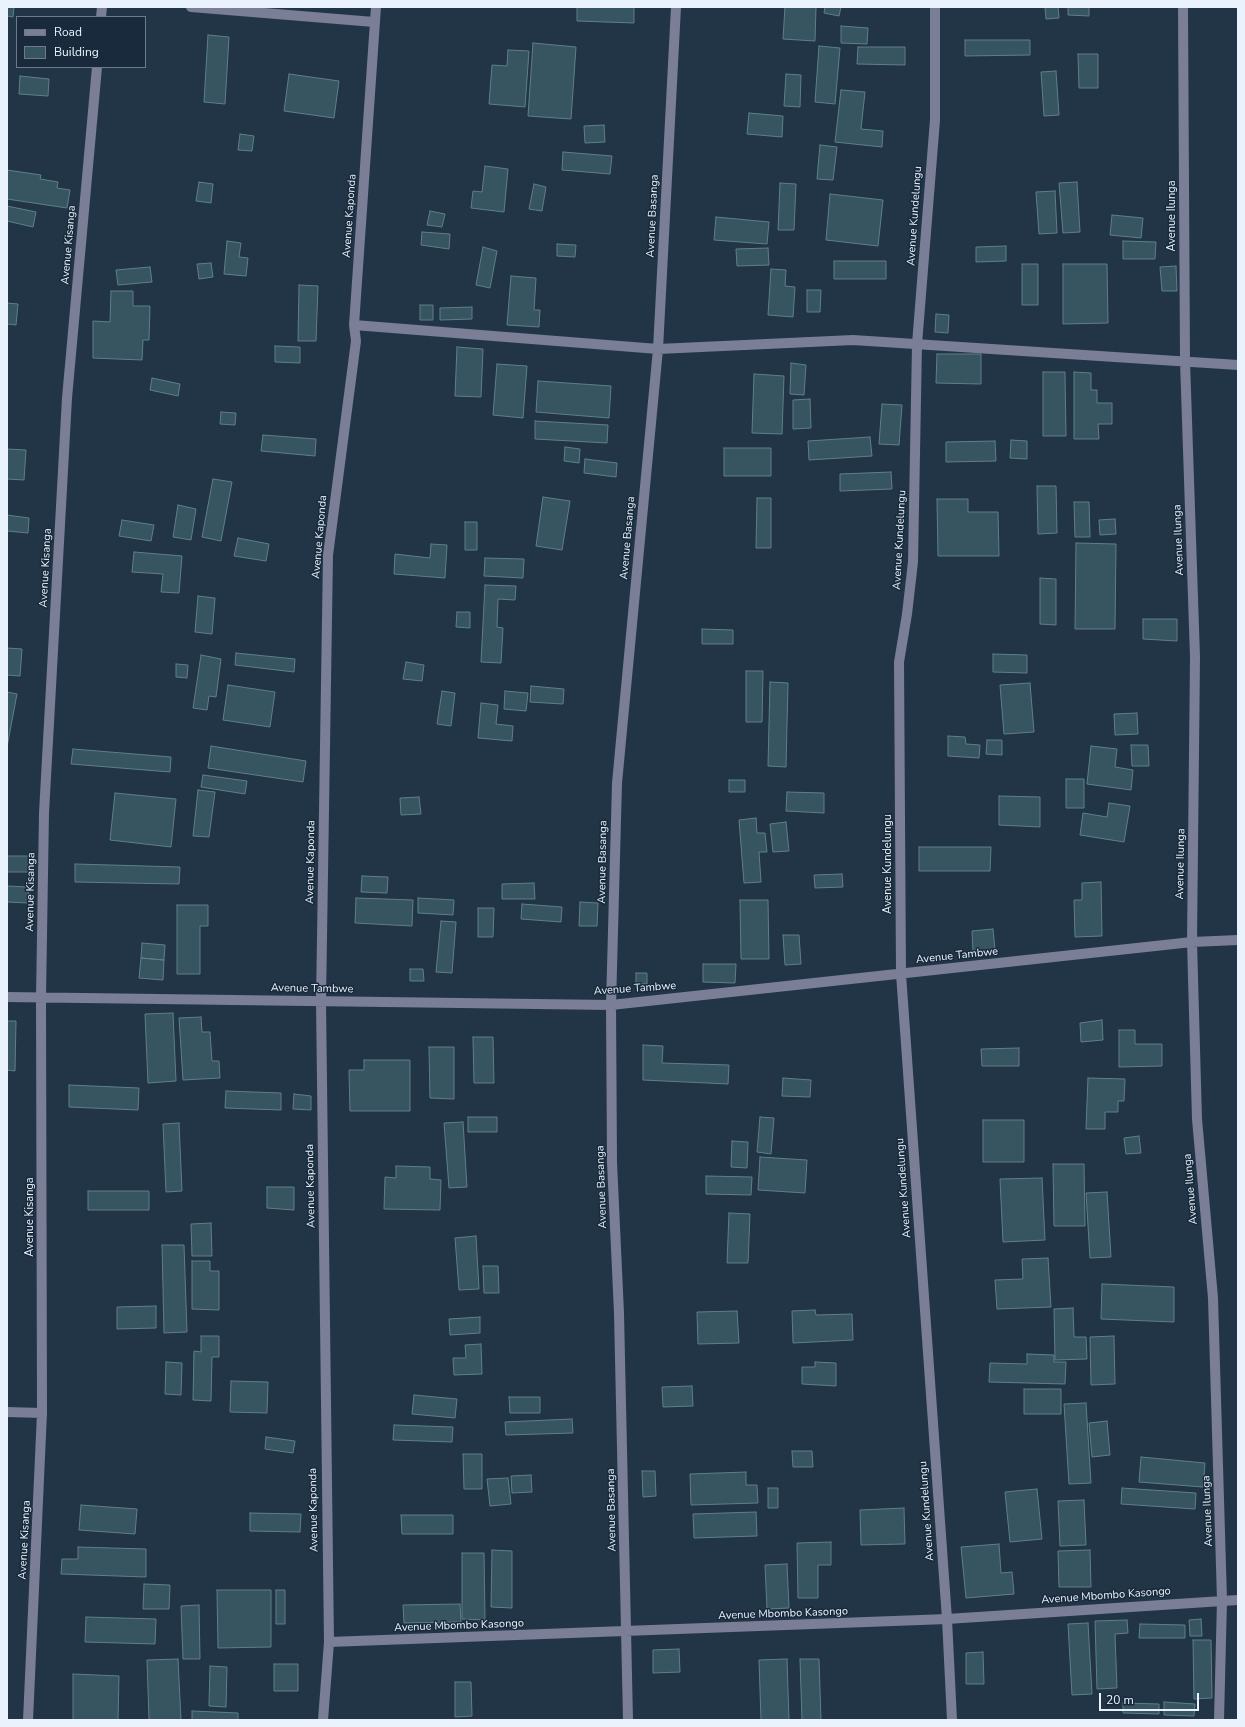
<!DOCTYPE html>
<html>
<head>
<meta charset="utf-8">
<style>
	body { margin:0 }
	#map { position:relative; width:1245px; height:1727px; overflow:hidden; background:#223547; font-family:"Nunito Sans",sans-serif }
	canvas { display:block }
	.frame { position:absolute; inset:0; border:8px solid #eaf3fd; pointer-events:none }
	.legend { position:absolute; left:16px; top:16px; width:130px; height:52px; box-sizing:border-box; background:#182a3c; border:1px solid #6c7a89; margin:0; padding:5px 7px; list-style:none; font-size:12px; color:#eaf3fd }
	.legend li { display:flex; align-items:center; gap:8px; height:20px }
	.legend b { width:20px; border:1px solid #6c7a89 }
	.scale { position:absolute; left:1099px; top:1693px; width:100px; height:18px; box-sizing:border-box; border:2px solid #eaf3fd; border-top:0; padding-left:5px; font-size:12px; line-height:14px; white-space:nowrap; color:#eaf3fd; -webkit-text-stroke:3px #182a3c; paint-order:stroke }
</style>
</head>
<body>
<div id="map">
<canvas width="1245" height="1727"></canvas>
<div class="frame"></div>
<ul class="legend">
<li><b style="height:5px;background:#7a7e96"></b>Road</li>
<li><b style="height:11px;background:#365560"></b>Building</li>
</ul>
<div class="scale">20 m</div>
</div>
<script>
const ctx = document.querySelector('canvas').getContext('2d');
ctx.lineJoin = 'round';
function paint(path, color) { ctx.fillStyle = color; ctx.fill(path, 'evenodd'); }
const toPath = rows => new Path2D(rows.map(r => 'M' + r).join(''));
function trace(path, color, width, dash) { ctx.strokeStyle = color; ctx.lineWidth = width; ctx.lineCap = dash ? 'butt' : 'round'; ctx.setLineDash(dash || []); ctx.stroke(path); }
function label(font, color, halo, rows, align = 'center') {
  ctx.font = font + ' "Nunito Sans",sans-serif'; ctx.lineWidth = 3; ctx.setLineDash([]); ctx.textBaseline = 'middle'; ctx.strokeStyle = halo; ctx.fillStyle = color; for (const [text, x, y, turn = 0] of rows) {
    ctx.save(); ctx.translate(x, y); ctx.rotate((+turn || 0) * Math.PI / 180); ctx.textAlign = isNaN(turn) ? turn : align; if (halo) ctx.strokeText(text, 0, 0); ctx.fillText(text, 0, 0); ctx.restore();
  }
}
const building = toPath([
	[7,7,14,7,13,17,7,16,7,7],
	[577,7,634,7,634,23,577,21,577,7],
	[785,7,816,7,815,41,783,39,785,7],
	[825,7,841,7,839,16,824,13,825,7],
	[1045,7,1058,7,1059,18,1046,19,1045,7],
	[1068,7,1089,7,1089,16,1068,15,1068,7],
	[841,26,868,28,867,44,841,43,841,26],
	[208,35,229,37,225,104,204,102,208,35],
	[965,40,1030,40,1030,55,965,56,965,40],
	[533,43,576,47,571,119,528,116,533,43],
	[819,46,840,48,835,104,815,102,819,46],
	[858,47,905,47,905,65,857,64,858,47],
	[508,50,529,51,525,107,489,104,492,65,507,66,508,50],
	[1078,54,1098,54,1098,88,1079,88,1078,54],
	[1056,71,1059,115,1044,116,1041,72,1056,71],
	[289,74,339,81,334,118,284,111,289,74],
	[786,74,801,75,800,107,784,106,786,74],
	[20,76,49,79,48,96,19,94,20,76],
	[841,90,865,92,861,129,883,131,882,147,835,142,841,90],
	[749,113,783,116,782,137,747,134,749,113],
	[604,125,605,142,585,143,584,126,604,125],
	[240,134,254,136,252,151,238,150,240,134],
	[820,145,837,147,833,180,817,179,820,145],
	[563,152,612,156,610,174,562,170,563,152],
	[485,166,508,169,504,212,471,208,473,191,482,192,485,166],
	[7,170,41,175,40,179,58,182,57,188,70,190,67,208,7,199,7,170],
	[199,182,213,184,211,203,196,201,199,182],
	[1077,182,1080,232,1063,233,1059,183,1077,182],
	[780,183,796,184,794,230,778,230,780,183],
	[534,184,546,187,542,211,529,209,534,184],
	[1055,191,1057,233,1039,234,1036,192,1055,191],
	[830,194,883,200,878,246,826,240,830,194],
	[7,206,36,212,33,227,7,221,7,206],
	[430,211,445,214,442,227,427,225,430,211],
	[1112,215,1143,218,1141,238,1110,235,1112,215],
	[716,217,769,222,767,244,714,240,716,217],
	[422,232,450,234,449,249,421,245,422,232],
	[227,241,241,243,239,257,248,258,246,276,224,274,227,241],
	[1123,241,1156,242,1155,259,1123,259,1123,241],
	[557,244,576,245,575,257,557,256,557,244],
	[1006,246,1006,261,976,262,976,247,1006,246],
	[483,247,497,251,490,288,476,285,483,247],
	[768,248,769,265,737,266,736,249,768,248],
	[834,261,886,261,886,279,834,279,834,261],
	[211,263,213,277,199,279,197,264,211,263],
	[1022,264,1038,264,1038,305,1022,305,1022,264],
	[1063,264,1107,264,1108,323,1063,324,1063,264],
	[1176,266,1177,291,1162,291,1160,267,1176,266],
	[150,267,152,282,118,285,116,270,150,267],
	[771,269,786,270,785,286,795,287,793,317,768,315,771,269],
	[511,276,536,278,534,310,540,310,539,327,507,325,511,276],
	[299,285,318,286,316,341,298,341,299,285],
	[807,290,821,290,820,312,807,312,807,290],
	[111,291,133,291,133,306,150,306,149,340,143,340,142,360,93,358,93,321,110,322,111,291],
	[7,303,18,304,16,325,7,324,7,303],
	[420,305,433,305,433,320,420,320,420,305],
	[472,307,472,319,440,320,440,308,472,307],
	[936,314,949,315,948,333,935,332,936,314],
	[275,346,300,347,300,363,275,362,275,346],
	[457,347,483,349,481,397,455,396,457,347],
	[937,354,981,354,981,384,936,383,937,354],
	[791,363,806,365,804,395,790,394,791,363],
	[497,364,527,366,523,418,493,415,497,364],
	[1043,372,1065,372,1066,436,1043,436,1043,372],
	[1074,372,1091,373,1091,390,1097,390,1097,403,1112,403,1112,424,1098,424,1099,439,1074,439,1074,372],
	[754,374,784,376,782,434,752,433,754,374],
	[152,378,180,384,178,396,150,390,152,378],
	[538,381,611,386,609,418,536,412,538,381],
	[810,399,811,428,793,429,793,400,810,399],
	[882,404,902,405,899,445,879,444,882,404],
	[221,412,236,413,235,425,220,424,221,412],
	[535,421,608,425,607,443,535,439,535,421],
	[263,435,316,439,315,456,261,451,263,435],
	[870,437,872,456,809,460,808,441,870,437],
	[1011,440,1027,441,1027,459,1010,458,1011,440],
	[995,441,996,461,946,462,946,442,995,441],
	[565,447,580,449,579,463,564,461,565,447],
	[724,448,771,448,771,476,724,476,724,448],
	[7,449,26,450,24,480,7,479,7,449],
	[585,459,617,463,616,477,584,473,585,459],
	[891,472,892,489,840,491,840,474,891,472],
	[213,479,232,482,221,541,202,537,213,479],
	[1037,486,1056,486,1057,533,1038,534,1037,486],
	[543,497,570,501,562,550,536,546,543,497],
	[757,498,771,498,771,548,756,548,757,498],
	[937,499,968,499,968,512,998,512,999,556,938,556,937,499],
	[1074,502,1089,502,1090,537,1075,537,1074,502],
	[178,505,196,509,191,540,173,537,178,505],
	[7,515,29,518,28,533,7,531,7,515],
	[1115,519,1116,534,1100,535,1099,520,1115,519],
	[122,520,154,525,151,541,119,536,122,520],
	[465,522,477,522,477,550,465,550,465,522],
	[238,538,269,544,266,561,234,556,238,538],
	[1076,543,1116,544,1115,629,1075,629,1076,543],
	[431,544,447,545,445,578,394,574,395,554,430,558,431,544],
	[134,552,182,556,179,593,161,592,163,574,132,572,134,552],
	[485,558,524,559,523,578,484,576,485,558],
	[1040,578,1056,579,1056,625,1040,624,1040,578],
	[485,585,516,586,515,600,498,599,497,627,503,628,501,663,481,662,485,585],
	[198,596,215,598,212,634,195,632,198,596],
	[457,612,470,612,470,628,456,627,457,612],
	[1143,619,1177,619,1177,641,1143,639,1143,619],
	[702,629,733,630,733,644,702,644,702,629],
	[7,648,22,649,20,676,7,675,7,648],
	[236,653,295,659,294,672,235,665,236,653],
	[993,654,1027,655,1027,673,993,672,993,654],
	[201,655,221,659,216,697,209,696,207,710,193,708,201,655],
	[406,662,424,665,422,681,403,679,406,662],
	[176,664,188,665,187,678,176,677,176,664],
	[746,671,763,671,762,722,746,722,746,671],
	[770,682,788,683,786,767,768,766,770,682],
	[1030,683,1034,732,1004,734,1000,685,1030,683],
	[228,685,275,692,270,727,223,720,228,685],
	[531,686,564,689,563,704,530,702,531,686],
	[442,691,455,693,451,726,437,724,442,691],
	[505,691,528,693,526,711,504,709,505,691],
	[7,692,17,694,7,747,7,692],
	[481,703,498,705,496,724,513,726,512,741,478,738,481,703],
	[1137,713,1138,734,1115,735,1114,714,1137,713],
	[948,736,965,737,966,744,980,745,979,758,948,756,948,736],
	[987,740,1002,740,1002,755,986,754,987,740],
	[1131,745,1148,745,1149,766,1132,766,1131,745],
	[211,746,306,761,303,782,208,768,211,746],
	[1091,746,1117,749,1115,767,1133,770,1131,790,1087,784,1091,746],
	[73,749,171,757,170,772,71,764,73,749],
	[203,775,247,781,245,794,201,787,203,775],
	[1066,779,1084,779,1084,808,1066,808,1066,779],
	[729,780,745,780,745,792,729,792,729,780],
	[198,790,215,792,209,837,193,836,198,790],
	[787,792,824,793,824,813,786,811,787,792],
	[115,793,176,799,171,847,110,840,115,793],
	[999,796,1040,797,1040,827,999,825,999,796],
	[419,797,421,814,401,815,400,798,419,797],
	[1109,803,1130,806,1124,842,1080,835,1083,813,1107,817,1109,803],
	[756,818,757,833,765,833,767,852,759,852,761,882,744,883,739,820,756,818],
	[786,822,789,851,773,852,770,824,786,822],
	[919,847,991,847,990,871,919,871,919,847],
	[7,856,31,856,31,872,7,872,7,856],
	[75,864,180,867,179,884,75,882,75,864],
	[842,874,843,887,815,888,814,875,842,874],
	[362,876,388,877,387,893,361,892,362,876],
	[1101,882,1102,936,1075,937,1074,900,1082,900,1082,883,1101,882],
	[534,883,535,899,502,899,502,884,534,883],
	[7,886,29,887,28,903,7,902,7,886],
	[356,898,413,900,412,926,355,923,356,898],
	[418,898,454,900,453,915,418,913,418,898],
	[740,900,768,900,769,959,741,959,740,900],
	[580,902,598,903,597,926,579,926,580,902],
	[522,904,562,907,561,922,521,919,522,904],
	[177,905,208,905,208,926,200,926,200,974,177,974,177,905],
	[478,908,494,908,493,937,478,937,478,908],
	[441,921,456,922,452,973,436,972,441,921],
	[993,929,995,950,973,952,972,931,993,929],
	[783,935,799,935,801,964,785,965,783,935],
	[142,943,165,945,164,960,141,958,142,943],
	[141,958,164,960,163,980,139,978,141,958],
	[703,964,736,964,735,983,703,982,703,964],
	[410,969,423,969,424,981,410,981,410,969],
	[636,973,647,973,647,984,636,984,636,973],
	[173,1013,176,1081,148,1083,145,1014,173,1013],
	[201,1017,202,1032,210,1032,212,1061,219,1061,220,1078,183,1080,179,1018,201,1017],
	[1102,1020,1103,1040,1081,1042,1080,1023,1102,1020],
	[7,1021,16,1021,15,1071,7,1070,7,1021],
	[1119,1030,1135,1030,1135,1044,1162,1044,1162,1066,1119,1067,1119,1030],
	[473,1037,493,1037,494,1083,474,1083,473,1037],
	[643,1045,663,1046,662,1063,729,1065,728,1084,643,1080,643,1045],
	[429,1047,454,1047,454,1099,430,1098,429,1047],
	[1019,1048,1019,1066,982,1066,981,1049,1019,1048],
	[364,1060,410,1060,410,1111,350,1111,349,1070,364,1070,364,1060],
	[783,1078,811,1080,810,1097,782,1096,783,1078],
	[1088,1078,1125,1079,1124,1101,1118,1101,1118,1112,1105,1112,1105,1129,1086,1129,1088,1078],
	[69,1085,139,1088,138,1110,69,1107,69,1085],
	[226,1091,281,1093,281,1110,225,1108,226,1091],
	[294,1094,311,1096,311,1110,293,1109,294,1094],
	[468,1117,497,1117,497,1132,468,1132,468,1117],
	[760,1117,774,1118,771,1154,757,1152,760,1117],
	[983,1120,1024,1120,1024,1162,983,1162,983,1120],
	[463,1122,467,1187,449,1188,444,1123,463,1122],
	[179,1123,182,1191,166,1192,163,1124,179,1123],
	[1139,1136,1141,1153,1126,1154,1124,1138,1139,1136],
	[732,1141,748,1142,747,1168,731,1167,732,1141],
	[760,1157,807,1160,805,1193,758,1190,760,1157],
	[1053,1164,1084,1164,1085,1226,1054,1226,1053,1164],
	[396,1166,430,1167,430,1179,441,1180,440,1210,384,1209,385,1177,396,1178,396,1166],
	[706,1176,752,1177,751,1195,706,1194,706,1176],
	[1042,1178,1045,1240,1003,1242,1000,1179,1042,1178],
	[267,1187,294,1187,294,1210,267,1208,267,1187],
	[88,1191,149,1191,149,1210,88,1210,88,1191],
	[1107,1192,1111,1257,1090,1258,1086,1193,1107,1192],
	[729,1213,750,1214,748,1263,727,1263,729,1213],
	[211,1223,212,1256,192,1256,191,1224,211,1223],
	[476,1236,479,1289,459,1290,455,1238,476,1236],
	[162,1245,184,1245,187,1332,164,1333,162,1245],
	[1048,1258,1051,1307,997,1309,995,1280,1023,1279,1022,1259,1048,1258],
	[192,1261,210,1261,210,1271,219,1271,219,1310,192,1309,192,1261],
	[483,1266,498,1266,499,1293,484,1293,483,1266],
	[1102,1284,1174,1287,1174,1322,1101,1319,1102,1284],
	[156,1306,156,1328,117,1329,117,1307,156,1306],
	[1073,1308,1074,1337,1086,1337,1087,1359,1055,1360,1054,1309,1073,1308],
	[815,1310,816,1315,852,1314,853,1340,793,1343,792,1311,815,1310],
	[737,1311,739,1343,698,1344,697,1312,737,1311],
	[480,1317,480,1333,450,1335,449,1319,480,1317],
	[201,1336,219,1336,219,1357,212,1357,211,1401,193,1400,194,1351,201,1352,201,1336],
	[1114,1336,1115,1384,1091,1385,1090,1337,1114,1336],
	[481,1344,482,1374,454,1375,453,1358,466,1358,465,1345,481,1344],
	[1027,1354,1054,1355,1054,1362,1066,1362,1065,1384,989,1382,990,1363,1027,1364,1027,1354],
	[166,1362,182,1363,181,1395,165,1394,166,1362],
	[815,1362,836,1363,836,1386,802,1384,802,1367,815,1367,815,1362],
	[231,1381,268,1382,267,1413,230,1412,231,1381],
	[692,1386,693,1406,663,1407,662,1387,692,1386],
	[1024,1389,1061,1389,1061,1414,1024,1414,1024,1389],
	[414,1395,457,1399,455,1418,412,1414,414,1395],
	[509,1397,540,1397,540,1413,510,1413,509,1397],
	[1086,1403,1091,1483,1069,1484,1064,1404,1086,1403],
	[572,1419,573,1433,506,1435,505,1422,572,1419],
	[1107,1421,1110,1455,1092,1457,1089,1423,1107,1421],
	[394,1425,453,1427,452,1442,393,1440,394,1425],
	[266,1437,295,1441,293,1453,265,1449,266,1437],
	[792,1451,812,1451,813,1467,793,1467,792,1451],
	[463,1454,482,1454,482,1489,464,1489,463,1454],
	[1141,1457,1205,1463,1203,1487,1139,1482,1141,1457],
	[642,1471,655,1471,656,1496,643,1497,642,1471],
	[746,1472,746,1485,757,1485,758,1503,691,1505,690,1474,746,1472],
	[531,1475,532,1492,512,1493,511,1476,531,1475],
	[508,1478,511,1504,490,1506,487,1479,508,1478],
	[768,1488,778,1488,778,1508,768,1508,768,1488],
	[1122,1488,1196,1493,1195,1509,1121,1504,1122,1488],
	[1037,1489,1042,1539,1010,1542,1005,1492,1037,1489],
	[1084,1500,1086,1545,1060,1546,1058,1501,1084,1500],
	[81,1505,137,1509,135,1534,79,1530,81,1505],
	[904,1508,905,1544,861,1545,860,1510,904,1508],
	[756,1512,757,1536,694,1538,693,1514,756,1512],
	[250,1513,301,1514,300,1532,250,1531,250,1513],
	[401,1515,453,1515,453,1534,402,1534,401,1515],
	[831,1542,831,1565,818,1565,818,1598,798,1598,797,1543,831,1542],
	[999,1544,1001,1573,1012,1572,1014,1594,966,1598,961,1547,999,1544],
	[78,1547,146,1549,146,1577,61,1574,62,1559,78,1559,78,1547],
	[492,1550,512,1551,512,1608,491,1607,492,1550],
	[1090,1550,1091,1587,1059,1587,1058,1551,1090,1550],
	[462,1553,484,1553,485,1620,462,1619,462,1553],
	[787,1564,789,1608,767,1609,765,1565,787,1564],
	[144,1584,170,1585,169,1609,143,1609,144,1584],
	[217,1590,271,1590,271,1647,218,1648,217,1590],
	[276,1590,285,1590,285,1624,276,1624,276,1590],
	[460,1604,461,1622,404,1623,403,1605,460,1604],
	[199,1605,200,1659,183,1659,181,1606,199,1605],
	[86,1617,156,1619,155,1644,85,1642,86,1617],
	[1201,1619,1202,1636,1190,1636,1189,1620,1201,1619],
	[1127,1620,1128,1633,1115,1634,1117,1688,1097,1689,1095,1621,1127,1620],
	[1088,1623,1092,1694,1072,1695,1068,1624,1088,1623],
	[1140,1624,1185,1625,1185,1638,1139,1638,1140,1624],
	[1193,1640,1211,1640,1212,1698,1194,1699,1193,1640],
	[679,1649,680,1672,653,1673,653,1650,679,1649],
	[983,1652,984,1684,966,1684,966,1653,983,1652],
	[178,1659,181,1720,149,1720,147,1660,178,1659],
	[787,1659,789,1720,761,1720,759,1660,787,1659],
	[800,1659,819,1659,821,1720,802,1720,800,1659],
	[274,1664,298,1664,298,1691,274,1691,274,1664],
	[210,1666,227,1667,226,1707,209,1706,210,1666],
	[73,1674,119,1676,118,1720,73,1720,73,1674],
	[455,1682,471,1682,472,1716,455,1717,455,1682],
	[1164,1702,1195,1704,1194,1716,1164,1715,1164,1702],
	[1123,1703,1159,1704,1159,1714,1123,1713,1123,1703],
	[192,1711,238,1713,238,1720,192,1720,192,1711]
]);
paint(building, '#365560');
trace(building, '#5e7f8a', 1);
trace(toPath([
	[191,7,374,22],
	[935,7,935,120,917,344,913,562,907,614,899,662,901,974,947,1619,952,1720],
	[1183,7,1185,361,1195,657,1192,942,1197,1119,1213,1298,1222,1600,1219,1720],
	[101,17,102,7],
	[354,325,658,349,853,340,1238,365],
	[7,997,611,1005,1192,942,1238,940],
	[7,1412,42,1413],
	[329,1642,947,1619,1238,1600],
	[28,1720,42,1413,41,997,44,813,67,398,97,67],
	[323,1720,329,1642,321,1001,328,555,356,341,354,325,376,7],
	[628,1720,619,1313,612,1162,611,1005,617,783,658,349,676,7]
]), '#7a7e96', 10);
label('11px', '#eaf3fd', '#182a3c', [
	["Avenue Kaponda",350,216,-86],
	["Avenue Basanga",653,216,-87],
	["Avenue Kundelungu",915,216,-86],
	["Avenue Ilunga",1172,216,-90],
	["Avenue Kisanga",69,245,-85],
	["Avenue Kaponda",320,537,-85],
	["Avenue Basanga",628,538,-85],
	["Avenue Kundelungu",900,540,-87],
	["Avenue Ilunga",1179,540,-92],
	["Avenue Kisanga",46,568,-87],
	["Avenue Kaponda",311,862,-89],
	["Avenue Basanga",603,862,-89],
	["Avenue Kundelungu",888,864,-90],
	["Avenue Ilunga",1181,864,-89],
	["Avenue Kisanga",31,892,-89],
	["Avenue Tambwe",957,956,-6],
	["Avenue Tambwe",312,989,1],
	["Avenue Tambwe",635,989,-4],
	["Avenue Kaponda",311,1186,-91],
	["Avenue Basanga",602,1187,-92],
	["Avenue Kundelungu",904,1188,-94],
	["Avenue Ilunga",1191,1189,-95],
	["Avenue Kisanga",30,1217,-90],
	["Avenue Kaponda",314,1510,-91],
	["Avenue Basanga",612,1510,-91],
	["Avenue Kundelungu",927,1511,-94],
	["Avenue Ilunga",1208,1511,-92],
	["Avenue Kisanga",25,1540,-87],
	["Avenue Mbombo Kasongo",1106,1596,-4],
	["Avenue Mbombo Kasongo",783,1614,-2],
	["Avenue Mbombo Kasongo",459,1626,-2]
]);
</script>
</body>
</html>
